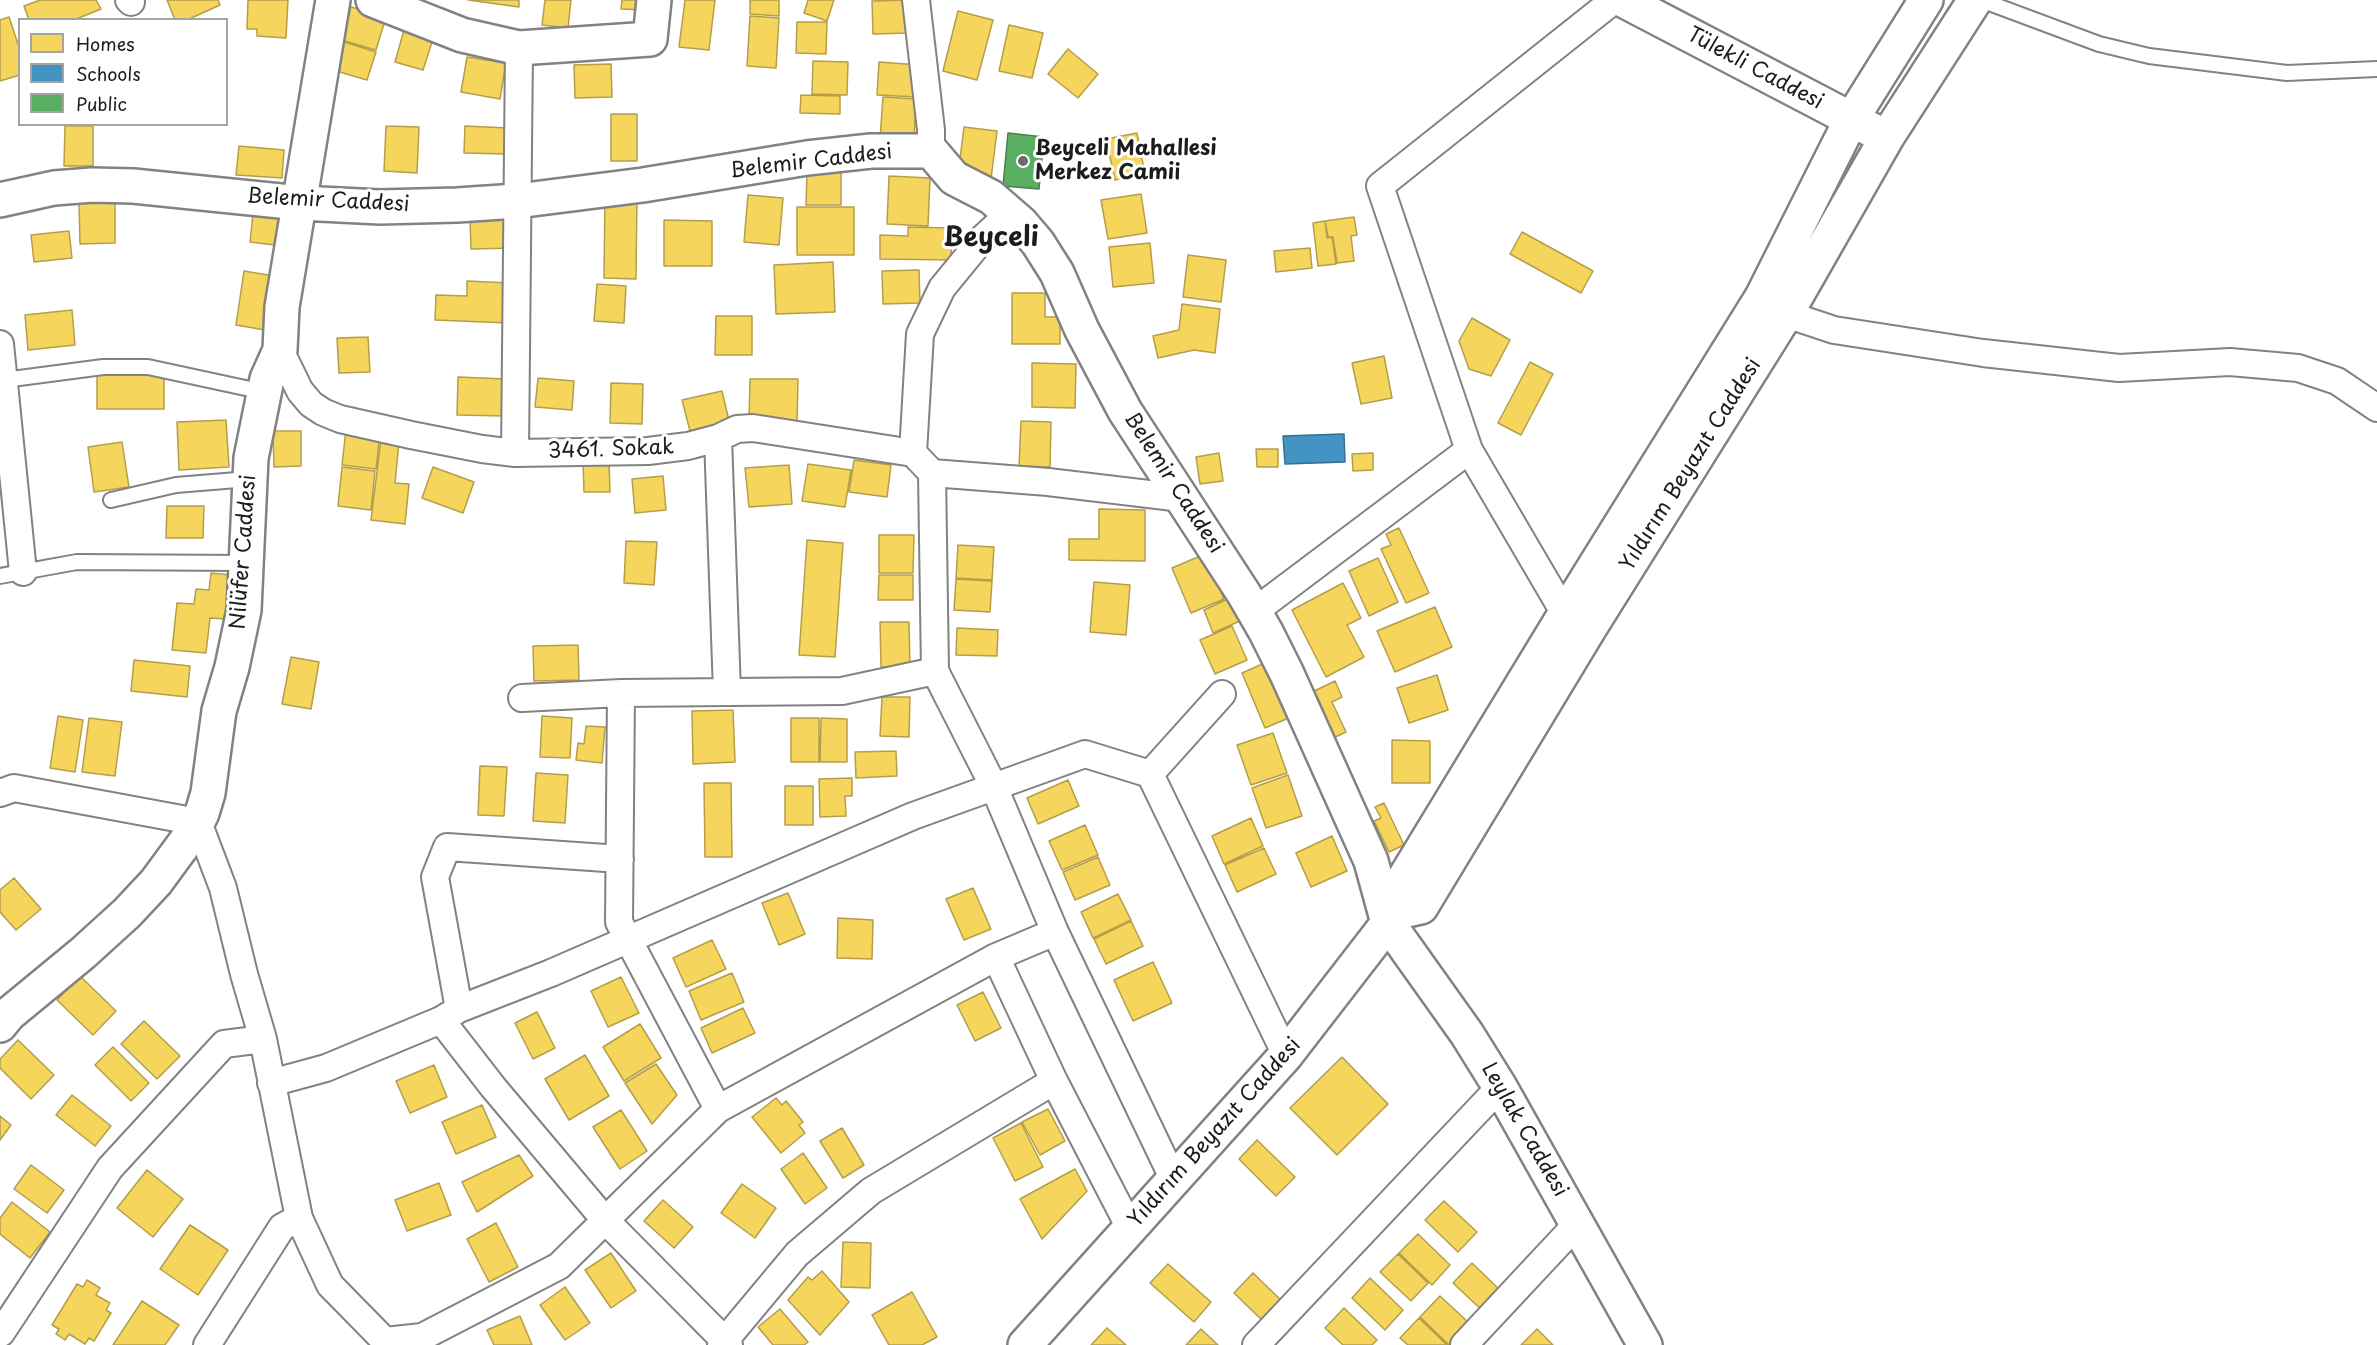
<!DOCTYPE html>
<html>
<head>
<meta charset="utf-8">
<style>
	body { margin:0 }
	#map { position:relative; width:2377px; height:1345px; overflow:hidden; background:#fff; font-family:"Playpen Sans",sans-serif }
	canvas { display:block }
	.legend { position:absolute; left:18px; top:18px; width:210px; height:108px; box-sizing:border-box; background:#fff; border:2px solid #a4a4a4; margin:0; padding:8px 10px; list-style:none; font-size:18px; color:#1c1c1c }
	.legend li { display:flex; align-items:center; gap:12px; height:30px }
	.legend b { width:30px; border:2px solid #a4a4a4 }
</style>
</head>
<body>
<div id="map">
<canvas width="2377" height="1345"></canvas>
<ul class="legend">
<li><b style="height:16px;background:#f6d55c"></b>Homes</li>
<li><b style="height:16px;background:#4393c3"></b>Schools</li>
<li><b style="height:16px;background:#5aae61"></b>Public</li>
</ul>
</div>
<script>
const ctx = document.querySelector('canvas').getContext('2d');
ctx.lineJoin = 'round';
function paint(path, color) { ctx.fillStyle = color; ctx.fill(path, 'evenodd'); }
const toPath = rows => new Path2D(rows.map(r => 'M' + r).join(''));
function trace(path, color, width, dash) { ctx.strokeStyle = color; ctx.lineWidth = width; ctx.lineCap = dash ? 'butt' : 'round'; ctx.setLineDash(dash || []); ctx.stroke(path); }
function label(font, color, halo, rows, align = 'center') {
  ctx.font = font + ' "Playpen Sans",sans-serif'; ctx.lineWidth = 6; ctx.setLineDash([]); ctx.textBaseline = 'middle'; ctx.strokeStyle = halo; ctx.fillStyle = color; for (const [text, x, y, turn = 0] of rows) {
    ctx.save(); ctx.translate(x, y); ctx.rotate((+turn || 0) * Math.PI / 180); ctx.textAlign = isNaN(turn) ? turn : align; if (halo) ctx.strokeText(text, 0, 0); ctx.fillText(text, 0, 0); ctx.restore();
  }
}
const homes = toPath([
	[40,0,96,0,101,9,74,20,29,20,24,6,40,0],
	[167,0,218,0,220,5,187,20,175,20,167,0],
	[248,0,288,0,286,38,257,36,257,29,247,29,248,0],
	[468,0,519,0,519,7,468,0],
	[545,0,571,0,568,28,542,25,545,0],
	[622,0,646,0,646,10,621,9,622,0],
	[685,0,715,0,709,50,679,47,685,0],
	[750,0,779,0,779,16,750,14,750,0],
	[808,0,834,0,827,21,804,13,808,0],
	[908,0,909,33,873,34,872,1,908,0],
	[351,7,386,17,376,50,341,40,351,7],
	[958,11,993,20,977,80,943,71,958,11],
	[750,16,779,18,776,68,747,66,750,16],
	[9,17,20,50,20,75,0,81,0,20,9,17],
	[797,22,827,22,826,54,796,53,797,22],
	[1009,25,1043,33,1032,78,999,71,1009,25],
	[404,30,433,39,423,70,395,62,404,30],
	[341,41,376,52,367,80,333,70,341,41],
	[1068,49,1098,74,1078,98,1048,74,1068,49],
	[467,57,506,63,500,99,461,92,467,57],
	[813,61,848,62,847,95,812,94,813,61],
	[879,62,919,65,917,97,877,95,879,62],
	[611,64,612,97,575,98,574,65,611,64],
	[801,95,840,96,840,114,800,113,801,95],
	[883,97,916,99,914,141,880,139,883,97],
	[611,114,637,114,637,161,611,161,611,114],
	[65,126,93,126,93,166,64,166,65,126],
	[386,126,419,127,417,173,384,171,386,126],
	[465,126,508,128,507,154,464,153,465,126],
	[964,127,997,131,991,179,958,175,964,127],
	[1137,133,1145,174,1115,180,1106,139,1137,133],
	[239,146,284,150,282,178,236,175,239,146],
	[807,172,841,172,841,205,806,205,807,172],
	[889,176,930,178,928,226,887,224,889,176],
	[1141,194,1147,233,1108,239,1101,200,1141,194],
	[605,195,637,195,636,279,604,278,605,195],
	[748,195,783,198,779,245,744,242,748,195],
	[115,202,115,243,80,244,79,203,115,202],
	[254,204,288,208,283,246,250,242,254,204],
	[797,207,854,207,854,255,797,255,797,207],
	[1354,217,1357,235,1351,236,1354,261,1337,263,1333,237,1328,237,1325,221,1354,217],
	[470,220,513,220,514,248,471,249,470,220],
	[664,220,712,221,712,266,664,266,664,220],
	[1325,221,1327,238,1332,237,1336,264,1318,266,1313,223,1325,221],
	[908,227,952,228,951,260,880,259,880,235,908,236,908,227],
	[69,231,72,258,34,262,31,235,69,231],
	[1522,232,1593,271,1581,293,1510,254,1522,232],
	[1150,243,1154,283,1113,287,1109,247,1150,243],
	[1310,248,1312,268,1276,272,1274,251,1310,248],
	[1188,255,1226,260,1221,302,1183,297,1188,255],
	[833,262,835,312,776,314,774,265,833,262],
	[919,270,920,303,883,304,882,271,919,270],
	[244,271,274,276,265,330,236,325,244,271],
	[467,281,510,283,508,323,435,320,436,295,467,296,467,281],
	[597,284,626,286,624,323,594,321,597,284],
	[1012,293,1045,293,1045,317,1060,317,1060,344,1012,344,1012,293],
	[1182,304,1220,309,1215,353,1194,350,1158,358,1153,336,1179,330,1182,304],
	[72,310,75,345,28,350,25,315,72,310],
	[716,316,752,316,752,355,715,355,716,316],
	[1472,318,1510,340,1491,376,1469,369,1459,341,1472,318],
	[368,337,370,372,339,373,337,338,368,337],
	[1384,356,1392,398,1361,404,1352,363,1384,356],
	[1530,362,1553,374,1521,435,1498,423,1530,362],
	[1032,363,1076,364,1075,408,1032,407,1032,363],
	[164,373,164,409,97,409,97,374,164,373],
	[458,377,505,379,504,416,457,415,458,377],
	[538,378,574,381,572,410,535,407,538,378],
	[750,379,798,379,797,421,749,420,750,379],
	[611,383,643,384,642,424,610,423,611,383],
	[722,391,729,421,690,431,682,400,722,391],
	[226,420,229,467,179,470,177,422,226,420],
	[1021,421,1051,422,1050,467,1019,466,1021,421],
	[346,429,380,433,376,469,342,465,346,429],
	[273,431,301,431,301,466,274,467,273,431],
	[381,440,399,442,395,483,409,484,405,524,371,520,381,440],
	[122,442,129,487,94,492,88,447,122,442],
	[1256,449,1278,449,1278,467,1257,467,1256,449],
	[1219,453,1223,481,1200,484,1196,457,1219,453],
	[1373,453,1373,470,1353,471,1352,454,1373,453],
	[854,460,891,465,887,497,849,492,854,460],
	[583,461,609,461,610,492,584,492,583,461],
	[808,464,851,470,845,507,802,501,808,464],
	[789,465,792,504,749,507,745,468,789,465],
	[342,467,375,471,371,510,338,506,342,467],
	[433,467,474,482,463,513,422,498,433,467],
	[663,476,666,510,635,513,632,479,663,476],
	[167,506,204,506,203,538,166,538,167,506],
	[1099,509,1145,510,1145,561,1069,560,1069,539,1099,539,1099,509],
	[1399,528,1429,593,1406,603,1381,549,1391,545,1386,534,1399,528],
	[879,535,914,535,913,573,879,573,879,535],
	[807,540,843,543,835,657,799,655,807,540],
	[626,541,657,542,654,585,624,583,626,541],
	[958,545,994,547,992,580,956,578,958,545],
	[1205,554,1224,599,1191,613,1172,568,1205,554],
	[1378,558,1398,602,1369,616,1349,571,1378,558],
	[211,573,231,575,226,619,210,618,206,653,172,650,177,603,194,604,196,589,209,590,211,573],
	[879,575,913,575,913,600,878,600,879,575],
	[956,579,992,581,990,612,954,610,956,579],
	[1094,582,1130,585,1126,635,1090,632,1094,582],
	[1343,583,1361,618,1347,625,1364,657,1326,677,1292,610,1343,583],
	[1232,597,1242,620,1213,633,1204,610,1232,597],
	[1435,607,1452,647,1395,672,1377,631,1435,607],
	[880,622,909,622,910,667,881,667,880,622],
	[1232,626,1247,660,1215,674,1200,640,1232,626],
	[957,628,998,630,997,656,956,655,957,628],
	[578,645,579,680,534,681,533,646,578,645],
	[291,657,319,662,311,709,282,704,291,657],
	[134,660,190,666,187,697,131,691,134,660],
	[1267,662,1291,717,1265,728,1242,673,1267,662],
	[1437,675,1448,710,1409,723,1397,688,1437,675],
	[1335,681,1342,697,1332,702,1346,732,1331,739,1310,693,1335,681],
	[882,697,910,697,909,737,880,736,882,697],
	[733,710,735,762,693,764,692,711,733,710],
	[58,716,83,720,75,772,50,768,58,716],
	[542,716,572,718,570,758,540,757,542,716],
	[89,718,122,722,115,776,82,772,89,718],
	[791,718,819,718,819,762,791,762,791,718],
	[821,718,847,719,847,762,820,762,821,718],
	[586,726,605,727,602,763,576,760,578,743,584,744,586,726],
	[1273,733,1287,773,1251,785,1237,745,1273,733],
	[1392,740,1430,741,1430,783,1392,783,1392,740],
	[896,751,897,776,856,778,855,752,896,751],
	[480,766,507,767,504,816,478,815,480,766],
	[536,773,568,775,565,823,533,821,536,773],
	[1288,775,1302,816,1266,828,1252,788,1288,775],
	[852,778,852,796,845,796,846,816,820,817,819,779,852,778],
	[1068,780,1079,806,1038,824,1027,798,1068,780],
	[704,783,731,783,732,857,705,857,704,783],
	[785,786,813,786,813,825,785,825,785,786],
	[1384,803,1404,845,1389,852,1374,821,1381,818,1375,807,1384,803],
	[1251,818,1263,846,1224,864,1212,836,1251,818],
	[1085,825,1098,855,1062,870,1049,841,1085,825],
	[1332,836,1347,871,1311,887,1296,853,1332,836],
	[1264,848,1276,874,1237,892,1225,865,1264,848],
	[1098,857,1110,885,1075,900,1063,872,1098,857],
	[14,878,41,909,16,930,0,912,0,890,14,878],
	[973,888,991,929,964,940,946,899,973,888],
	[788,893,805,934,779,945,762,903,788,893],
	[1118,894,1131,920,1093,938,1081,912,1118,894],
	[838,918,873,920,872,959,837,958,838,918],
	[1131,921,1143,946,1106,964,1094,939,1131,921],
	[712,940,726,969,686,987,673,958,712,940],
	[1153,962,1172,1003,1133,1021,1114,980,1153,962],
	[732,973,744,1002,701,1020,689,991,732,973],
	[80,976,116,1011,93,1035,57,1000,80,976],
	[621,977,639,1013,608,1027,591,991,621,977],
	[983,992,1001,1028,975,1041,957,1005,983,992],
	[743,1008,755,1033,712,1053,701,1028,743,1008],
	[537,1012,555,1048,533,1059,515,1023,537,1012],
	[144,1021,180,1056,157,1079,121,1044,144,1021],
	[640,1024,661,1058,624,1081,603,1047,640,1024],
	[18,1040,54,1075,31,1099,0,1068,0,1059,18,1040],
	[113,1047,149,1083,131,1101,95,1065,113,1047],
	[585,1055,609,1096,569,1120,545,1079,585,1055],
	[1342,1057,1388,1104,1337,1155,1290,1108,1342,1057],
	[656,1064,677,1095,652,1124,625,1083,656,1064],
	[434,1065,447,1097,410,1113,396,1081,434,1065],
	[72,1095,111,1126,95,1146,56,1115,72,1095],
	[776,1098,782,1105,786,1101,803,1122,799,1125,805,1133,781,1153,752,1117,776,1098],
	[482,1105,496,1137,456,1154,442,1122,482,1105],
	[1048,1109,1065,1141,1040,1155,1022,1122,1048,1109],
	[621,1110,647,1151,620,1169,593,1127,621,1110],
	[0,1116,11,1125,0,1140,0,1116],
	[1021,1123,1043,1167,1015,1181,993,1138,1021,1123],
	[842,1128,864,1165,843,1178,820,1141,842,1128],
	[1257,1140,1295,1177,1276,1196,1239,1159,1257,1140],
	[803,1153,827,1188,805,1204,781,1169,803,1153],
	[519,1155,533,1176,477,1212,462,1182,519,1155],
	[31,1165,64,1190,47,1213,14,1189,31,1165],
	[1075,1169,1087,1191,1042,1239,1020,1199,1075,1169],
	[147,1170,183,1199,153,1237,117,1208,147,1170],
	[439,1183,451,1215,407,1231,395,1200,439,1183],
	[742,1184,776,1208,755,1238,721,1213,742,1184],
	[663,1200,693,1227,674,1248,644,1221,663,1200],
	[1444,1201,1477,1232,1458,1252,1425,1220,1444,1201],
	[12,1202,50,1232,30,1258,0,1234,0,1218,12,1202],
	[496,1223,518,1267,489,1282,467,1239,496,1223],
	[190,1225,228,1250,198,1295,160,1269,190,1225],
	[1418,1234,1450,1265,1432,1285,1399,1253,1418,1234],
	[843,1242,871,1243,870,1288,841,1287,843,1242],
	[611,1253,636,1291,611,1308,585,1270,611,1253],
	[1398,1254,1428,1283,1411,1301,1380,1272,1398,1254],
	[1472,1263,1505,1295,1486,1314,1453,1283,1472,1263],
	[1168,1264,1211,1302,1194,1322,1150,1283,1168,1264],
	[822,1271,849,1302,820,1335,788,1300,808,1277,812,1280,822,1271],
	[1253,1273,1286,1305,1267,1325,1234,1293,1253,1273],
	[1370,1278,1403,1310,1385,1330,1352,1298,1370,1278],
	[87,1280,100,1288,96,1295,110,1303,106,1310,111,1313,94,1341,89,1338,85,1344,69,1334,65,1340,56,1334,59,1329,52,1325,77,1284,83,1287,87,1280],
	[565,1287,590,1323,565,1340,540,1305,565,1287],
	[912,1292,937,1337,922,1345,889,1345,872,1315,912,1292],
	[1440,1296,1468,1322,1449,1345,1420,1317,1440,1296],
	[142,1301,179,1325,165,1345,113,1345,142,1301],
	[1344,1308,1377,1340,1372,1345,1343,1345,1325,1328,1344,1308],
	[780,1309,808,1342,804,1345,773,1345,758,1327,780,1309],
	[520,1316,532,1345,494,1345,487,1330,520,1316],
	[1419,1318,1447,1345,1408,1345,1400,1338,1419,1318],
	[1107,1328,1126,1345,1091,1345,1107,1328],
	[1201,1329,1218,1345,1186,1345,1201,1329],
	[1537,1329,1553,1345,1521,1345,1537,1329]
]);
paint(homes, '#f6d55c');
trace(homes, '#b59e49', 1.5);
const schools = toPath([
	[1344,434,1345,462,1285,464,1283,436,1344,434]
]);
paint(schools, '#4393c3');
trace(schools, '#376f91', 1.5);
const public = toPath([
	[1008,133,1044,137,1039,189,1003,186,1008,133]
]);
paint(public, '#5aae61');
trace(public, '#47824c', 1.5);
const lane = toPath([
	[1981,0,2099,44,2149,56,2287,73,2377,69],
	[4,380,103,367,148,367,264,392],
	[111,500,176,485,249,479],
	[0,576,77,562,245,563]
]);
const street = toPath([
	[129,0,131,2],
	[916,0,931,130,931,151],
	[1786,314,1834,330,1983,353,2119,368,2230,362,2298,368,2337,381,2377,408],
	[0,344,23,572],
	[280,350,300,391,311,404,323,412,340,419,411,435,482,449,515,453,648,451,688,446,718,438,737,429,753,428,913,453,932,473,1048,482,1182,498],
	[718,438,727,692],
	[515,453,519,48],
	[913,453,920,334,942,288,983,238,1011,212],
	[932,473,935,671,994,787,1055,932,1174,1180],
	[1255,611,1469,450],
	[1565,614,1469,450,1380,186,1614,0],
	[621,693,619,922,718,1109],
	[1222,694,1150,774,1286,1055],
	[522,698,621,693,842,691,935,671],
	[0,793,14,788,198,822,223,888,244,974,263,1039,299,1218,330,1285,385,1341,422,1337,559,1266,718,1109,996,957,1055,932],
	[996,957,1054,1081,1130,1228],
	[459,1009,435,877,447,847,620,859],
	[441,1020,493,1087,605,1220,729,1345],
	[271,1083,326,1068,441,1020,459,1009,551,973,913,816,1085,754,1150,774],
	[1,1333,110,1168,224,1044,263,1039],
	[207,1345,282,1227,299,1218],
	[721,1345,797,1254,871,1191,1054,1081],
	[1256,1345,1500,1087],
	[1464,1345,1578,1223]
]);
const secondary = toPath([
	[373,0,462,35,519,48,650,39,654,0],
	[1623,0,1872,130],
	[0,200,54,188,92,185,133,186,300,203,380,207,457,205,517,201,643,185,807,158,871,151,931,151,954,178,991,197,1021,223,1038,243,1057,273,1082,330,1125,411,1244,594,1266,632,1287,674,1371,861,1388,923,1467,1034,1500,1087,1645,1345],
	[1394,913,1421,907,1589,629,1786,314,1887,137,1975,0],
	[0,1025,9,1014,83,953,127,913,156,882,192,833,202,813,208,793,219,711,232,667,244,610,251,458,267,379,280,350,282,307,333,0],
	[1025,1345,1286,1055,1388,923,1394,913,1399,887,1565,614,1762,297,1851,120,1926,0]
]);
trace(lane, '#828282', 18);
trace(street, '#828282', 30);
trace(secondary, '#828282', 38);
trace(lane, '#fff', 14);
trace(street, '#fff', 26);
trace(secondary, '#fff', 33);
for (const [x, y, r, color] of [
	[1023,161,6,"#6b6b6b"]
]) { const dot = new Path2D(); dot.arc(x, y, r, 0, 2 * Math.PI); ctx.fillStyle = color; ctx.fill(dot); trace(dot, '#fff', 2); }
label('21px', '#1c1c1c', '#fff', [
	["Tülekli Caddesi",1755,69,28],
	["Belemir Caddesi",811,162,-7],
	["Belemir Caddesi",328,201,3],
	["3461. Sokak",611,450,-2],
	["Yıldırım Beyazıt Caddesi",1691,465,-58],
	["Belemir Caddesi",1173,483,57],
	["Nilüfer Caddesi",244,552,-86],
	["Leylak Caddesi",1524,1130,60],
	["Yıldırım Beyazıt Caddesi",1215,1133,-48]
]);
label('bold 21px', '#1c1c1c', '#fff', [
	["Beyceli Mahallesi",1035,149],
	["Merkez Camii",1035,173]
], 'left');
label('bold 27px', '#1c1c1c', '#fff', [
	["Beyceli",991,239]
]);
</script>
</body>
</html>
